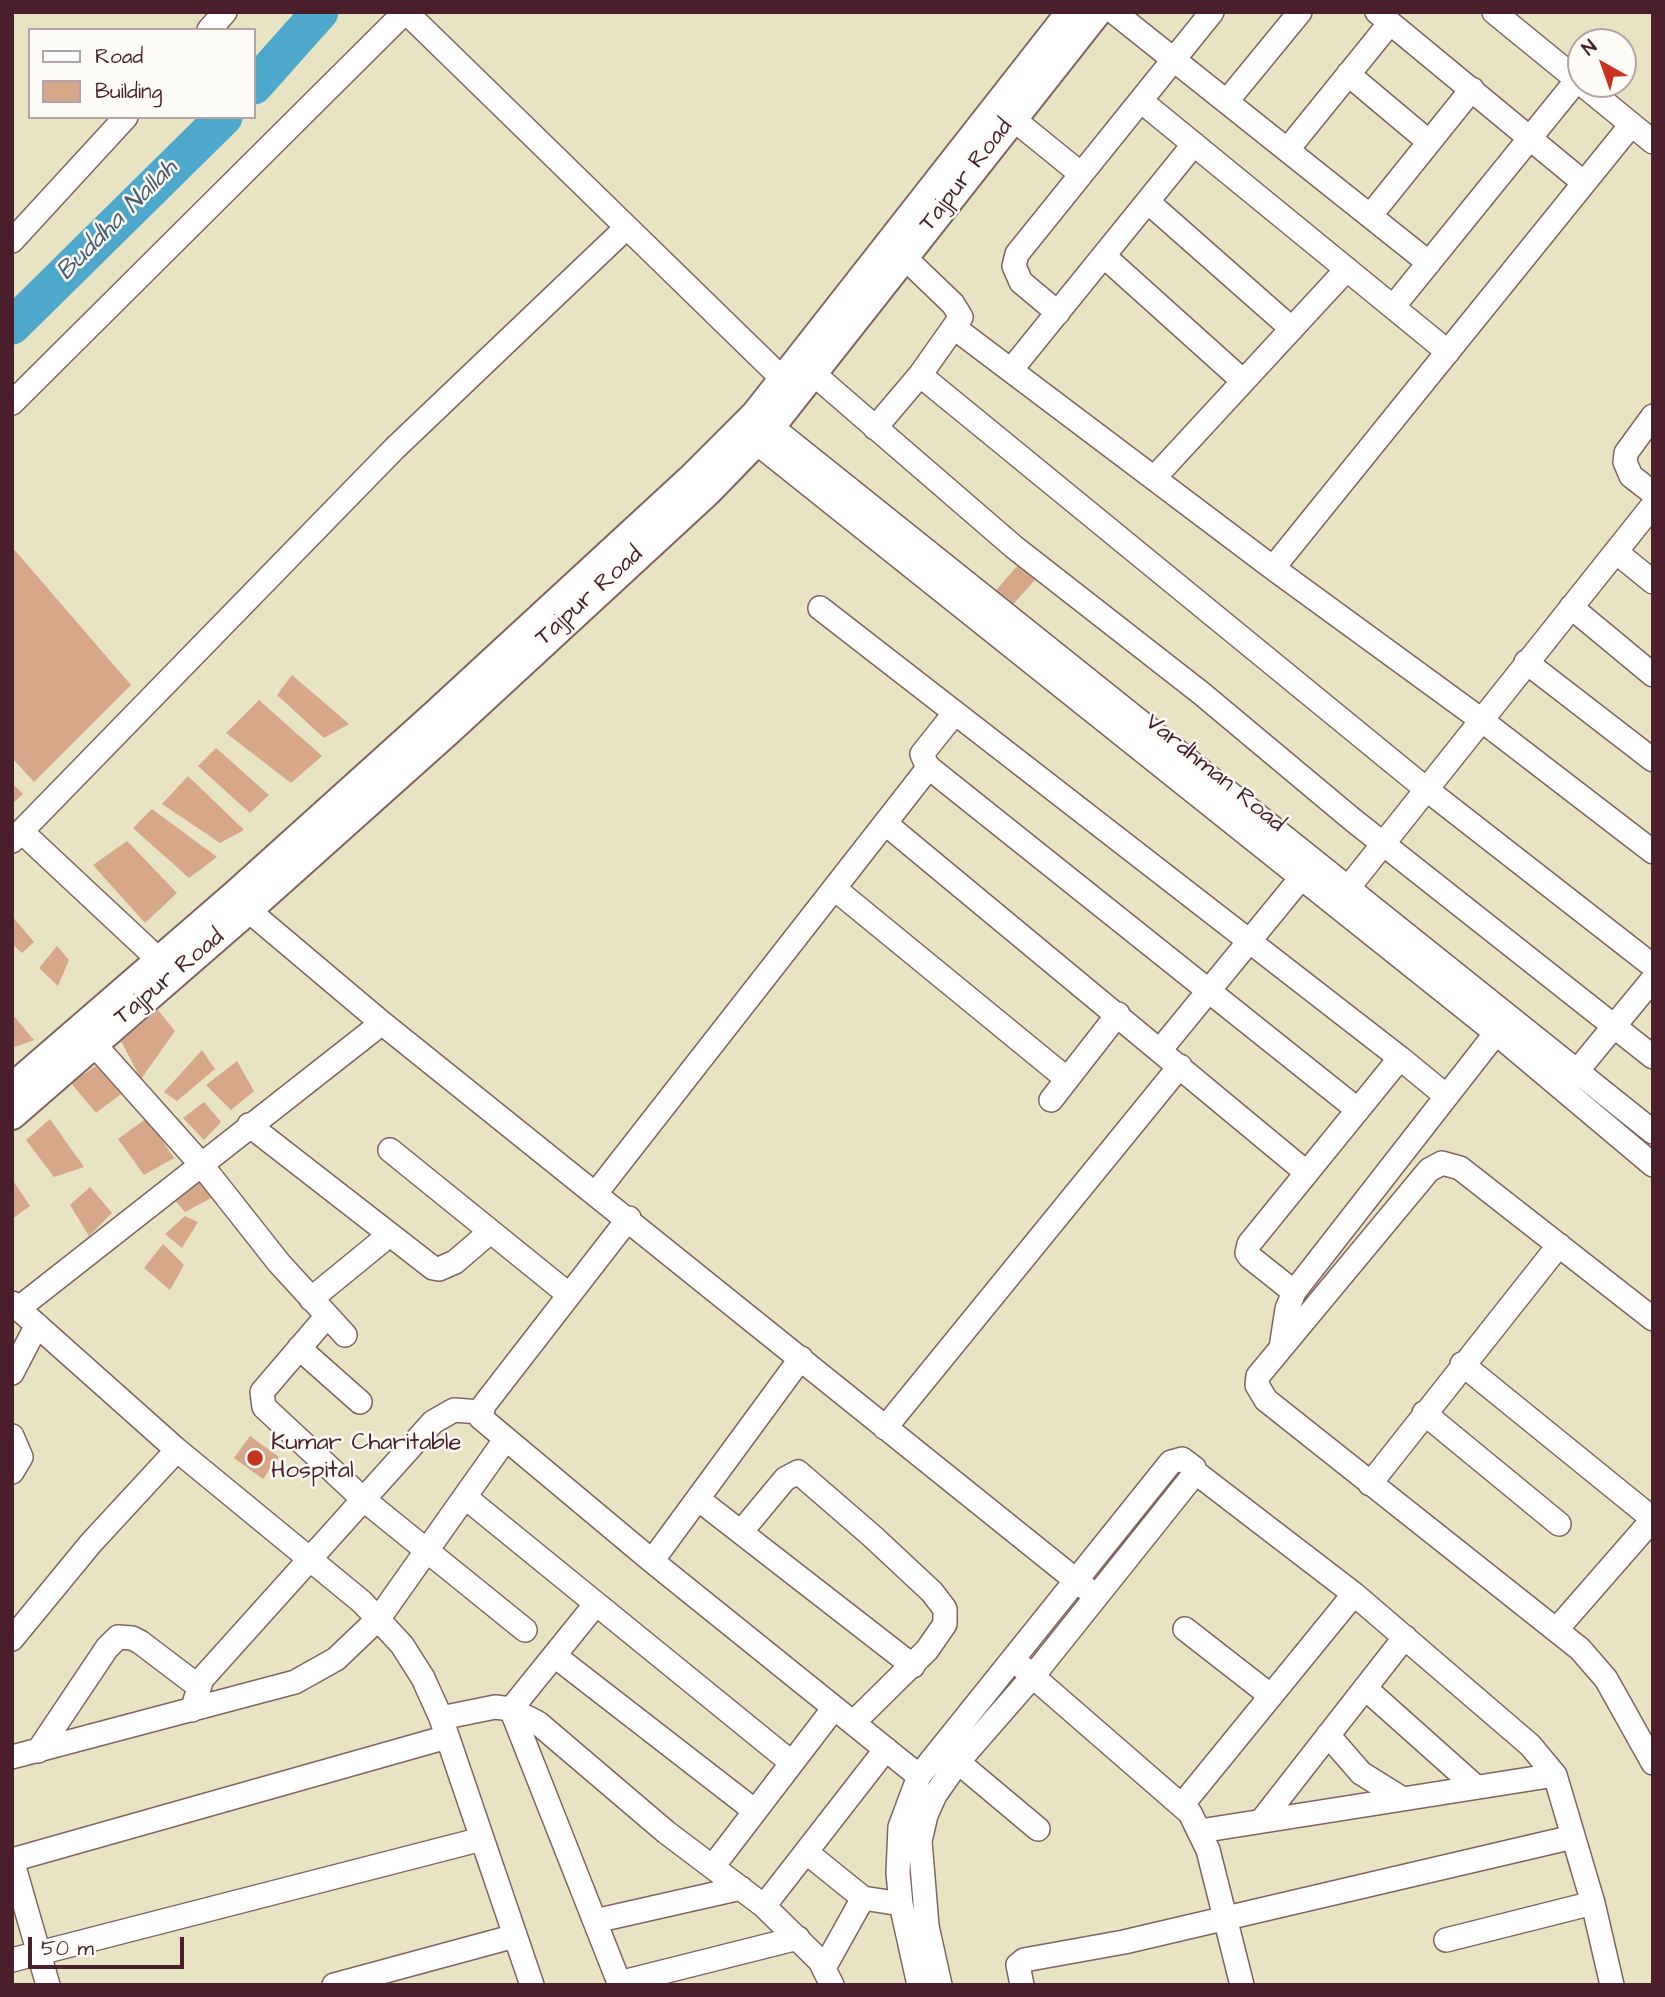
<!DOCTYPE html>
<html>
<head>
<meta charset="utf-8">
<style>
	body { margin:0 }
	#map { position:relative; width:1665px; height:1997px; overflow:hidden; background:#e8e3c2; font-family:"Architects Daughter",sans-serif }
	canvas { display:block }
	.frame { position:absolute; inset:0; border:14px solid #4a1f2b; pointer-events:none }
	.legend { position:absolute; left:28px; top:28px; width:228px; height:91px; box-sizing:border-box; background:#fdfcf7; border:2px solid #b5a4a5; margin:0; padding:9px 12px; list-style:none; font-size:21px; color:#4a1f2b }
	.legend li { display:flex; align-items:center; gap:14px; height:35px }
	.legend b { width:35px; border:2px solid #b5a4a5 }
	.north { position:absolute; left:1567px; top:28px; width:70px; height:70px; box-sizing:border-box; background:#fdfcf7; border:2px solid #b5a4a5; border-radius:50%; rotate:320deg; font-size:19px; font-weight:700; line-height:28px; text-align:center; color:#4a1f2b }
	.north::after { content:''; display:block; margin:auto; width:24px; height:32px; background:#c8321e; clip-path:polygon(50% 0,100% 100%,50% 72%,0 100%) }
	.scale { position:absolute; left:28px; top:1937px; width:156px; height:32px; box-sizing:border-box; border:4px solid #4a1f2b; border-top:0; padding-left:9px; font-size:21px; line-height:24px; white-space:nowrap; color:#4a1f2b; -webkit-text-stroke:5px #fdfcf7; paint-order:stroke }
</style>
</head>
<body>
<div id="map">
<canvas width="1665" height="1997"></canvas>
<div class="frame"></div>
<ul class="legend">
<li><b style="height:9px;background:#fff"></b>Road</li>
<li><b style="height:19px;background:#d7a78a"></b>Building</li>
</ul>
<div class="north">N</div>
<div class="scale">50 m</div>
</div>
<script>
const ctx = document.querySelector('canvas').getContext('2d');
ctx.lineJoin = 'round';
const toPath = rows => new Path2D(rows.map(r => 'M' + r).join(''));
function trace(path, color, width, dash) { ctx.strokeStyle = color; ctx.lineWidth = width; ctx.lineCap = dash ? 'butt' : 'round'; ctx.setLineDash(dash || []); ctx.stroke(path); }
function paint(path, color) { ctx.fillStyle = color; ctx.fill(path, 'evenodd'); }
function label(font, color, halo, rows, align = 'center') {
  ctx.font = font + ' "Architects Daughter",sans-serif'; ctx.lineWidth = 5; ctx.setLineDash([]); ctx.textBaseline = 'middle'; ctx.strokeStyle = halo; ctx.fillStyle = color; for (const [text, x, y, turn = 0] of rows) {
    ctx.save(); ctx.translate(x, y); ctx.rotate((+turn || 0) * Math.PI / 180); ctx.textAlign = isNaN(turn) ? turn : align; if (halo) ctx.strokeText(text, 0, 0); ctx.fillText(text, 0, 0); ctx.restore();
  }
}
trace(toPath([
	[254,86,320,12],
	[12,326,224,117]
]), '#4ea8cc', 37);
paint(toPath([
	[12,547,131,685,34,782,12,758],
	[1018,565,1035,580,1008,610,992,595],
	[292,675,349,724,324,738,277,695],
	[259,700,322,756,291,783,226,733],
	[216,748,269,795,250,813,198,766],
	[188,776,244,830,220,843,162,804],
	[12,783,23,794,12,804],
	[152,809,217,857,189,878,133,828],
	[127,841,177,893,145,923,93,865],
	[12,916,34,942,22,953,12,944],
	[57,946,69,960,58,986,39,968],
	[158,1010,175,1031,141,1079,121,1041],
	[12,1014,34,1040,12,1048],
	[202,1050,215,1069,177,1101,164,1092],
	[237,1061,254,1091,231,1110,206,1085],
	[96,1066,121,1094,96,1113,71,1083],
	[204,1102,221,1122,204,1140,183,1118],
	[147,1118,174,1158,144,1175,118,1139],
	[50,1119,84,1167,54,1177,26,1140],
	[197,1178,213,1197,185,1212,172,1197],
	[12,1179,30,1206,12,1219],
	[90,1187,112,1213,89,1236,70,1205],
	[185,1216,198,1222,182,1248,165,1234],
	[163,1244,184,1265,170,1290,144,1268],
	[250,1436,279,1457,263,1479,234,1458]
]), '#d7a78a');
const minor = toPath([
	[406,12,795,391],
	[1114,12,1429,263],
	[1377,12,1584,183],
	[1494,12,1581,83],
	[209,30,225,12],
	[1348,74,1429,142],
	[1582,84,1653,142],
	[1141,101,1448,352],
	[1227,101,1300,12],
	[1012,118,1081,174],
	[1288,149,1390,23],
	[1148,202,1292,329],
	[1370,216,1472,89],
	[12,241,126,117],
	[1104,256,1243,381],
	[1393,307,1577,80],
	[1058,313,1021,282,1014,266,1017,254,1212,12],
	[956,329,1273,568,1480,719,1653,852],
	[801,363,1014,547,1201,693,1353,820,1653,1057],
	[1011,370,1194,144],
	[920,375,1426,789,1653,966],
	[12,403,405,12],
	[758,416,1653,1132],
	[1653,416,1626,453,1625,462,1631,476,1653,493],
	[875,428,920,375,961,317,953,304,903,256],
	[742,431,1496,1033,1653,1165],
	[1155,477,1347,269],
	[1616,552,1653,582],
	[1273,568,1631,125],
	[1571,607,1653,675],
	[820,608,1400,1058,1249,1244,1247,1253,1250,1257,1294,1292],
	[1526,662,1653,760],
	[954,714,922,754,927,766,1358,1110],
	[886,824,1307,1173],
	[22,832,159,960],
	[12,841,395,448,626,228],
	[1348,888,1653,505],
	[835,889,1067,1079],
	[248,910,382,1023,1088,1590],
	[93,1043,200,1163,279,1263,345,1335],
	[1161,1049,1301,878],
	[1400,1058,1445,1095],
	[1568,1082,1653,979],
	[1051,1100,1118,1014],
	[249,1125,433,1268,439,1269,455,1262,490,1232],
	[390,1150,568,1294],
	[596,1193,929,767],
	[629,1218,484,1405,481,1418,652,1561,919,1776],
	[311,1299,388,1236],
	[12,1303,177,1450,362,1602,402,1645,423,1678,441,1718,532,1985],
	[19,1308,382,1023],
	[327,1316,262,1392,264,1407,363,1499,525,1630],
	[1653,1319,1460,1168,1442,1163,1429,1170,1258,1376,1257,1385,1266,1400,1580,1649,1606,1679,1653,1763],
	[299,1348,360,1402],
	[1281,1348,1287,1309,1294,1292,1496,1033],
	[1462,1364,1653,1519,1557,1629],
	[12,1373,37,1325],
	[1424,1413,1559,1524],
	[885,1428,1180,1066],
	[12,1436,21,1457,12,1472],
	[1195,1472,1354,1594,1530,1745,1555,1775],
	[1370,1484,1559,1245],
	[465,1497,792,1763],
	[698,1499,913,1666],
	[741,1532,785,1479,798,1472,872,1536,932,1592,945,1609,945,1624,927,1650,853,1723],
	[652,1561,801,1358],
	[595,1605,511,1709,620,1985],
	[1185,1629,1271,1696],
	[12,1639,91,1543,177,1450],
	[555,1656,755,1811],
	[1022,1667,1190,1813,1208,1850,1242,1985],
	[1365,1688,1476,1787],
	[192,1710,202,1679,433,1422,454,1410,480,1412],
	[441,1718,495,1707,511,1709,538,1723,666,1832,764,1906,820,1961,832,1985],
	[1328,1735,1361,1773,1401,1798],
	[38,1751,107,1648,118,1637,132,1638,140,1642,198,1686],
	[12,1757,295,1682,336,1659,379,1618,505,1440],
	[958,1762,1038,1829],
	[1182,1805,1354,1594],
	[1262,1820,1405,1637],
	[1200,1831,1555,1775,1593,1903,1612,1985],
	[806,1852,863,1898,901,1904],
	[12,1860,447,1737],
	[12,1860,48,1985],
	[714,1865,834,1708],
	[764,1906,886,1749],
	[595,1921,741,1888],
	[1446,1940,1593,1903],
	[12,1960,482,1839],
	[824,1968,863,1898],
	[619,1983,798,1938],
	[334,1985,515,1936],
	[919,1985,901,1904,898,1873,900,1827,919,1776,1171,1462,1182,1459,1194,1468,1192,1477,1033,1676,958,1762,935,1795,926,1815,920,1841,927,1926,940,1985],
	[1022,1985,1018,1965,1024,1960,1124,1942,1573,1837]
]);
const major = toPath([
	[12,1088,235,895,435,715,693,477,756,414,1071,12],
	[12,1115,248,910,449,730,707,492,771,426,1097,12]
]);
trace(minor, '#816460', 26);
trace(major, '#816460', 32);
trace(minor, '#fff', 23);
trace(major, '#fff', 28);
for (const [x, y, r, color] of [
	[255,1458,9,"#c8321e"]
]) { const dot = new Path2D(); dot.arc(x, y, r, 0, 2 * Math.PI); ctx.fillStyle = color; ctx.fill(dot); trace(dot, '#fdfcf7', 2.5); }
label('24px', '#4a1f2b', '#fdfcf7', [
	["Tajpur Road",967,176,-52],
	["Tajpur Road",590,597,-42],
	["Vardhman Road",1214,774,39],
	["Tajpur Road",170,978,-40]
]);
label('24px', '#4a1f2b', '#fdfcf7', [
	["Kumar Charitable",271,1444],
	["Hospital",271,1472]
], 'left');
label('italic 26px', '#4c5d73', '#fdfcf7', [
	["Buddha Nallah",118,221,-45]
]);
</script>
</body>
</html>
